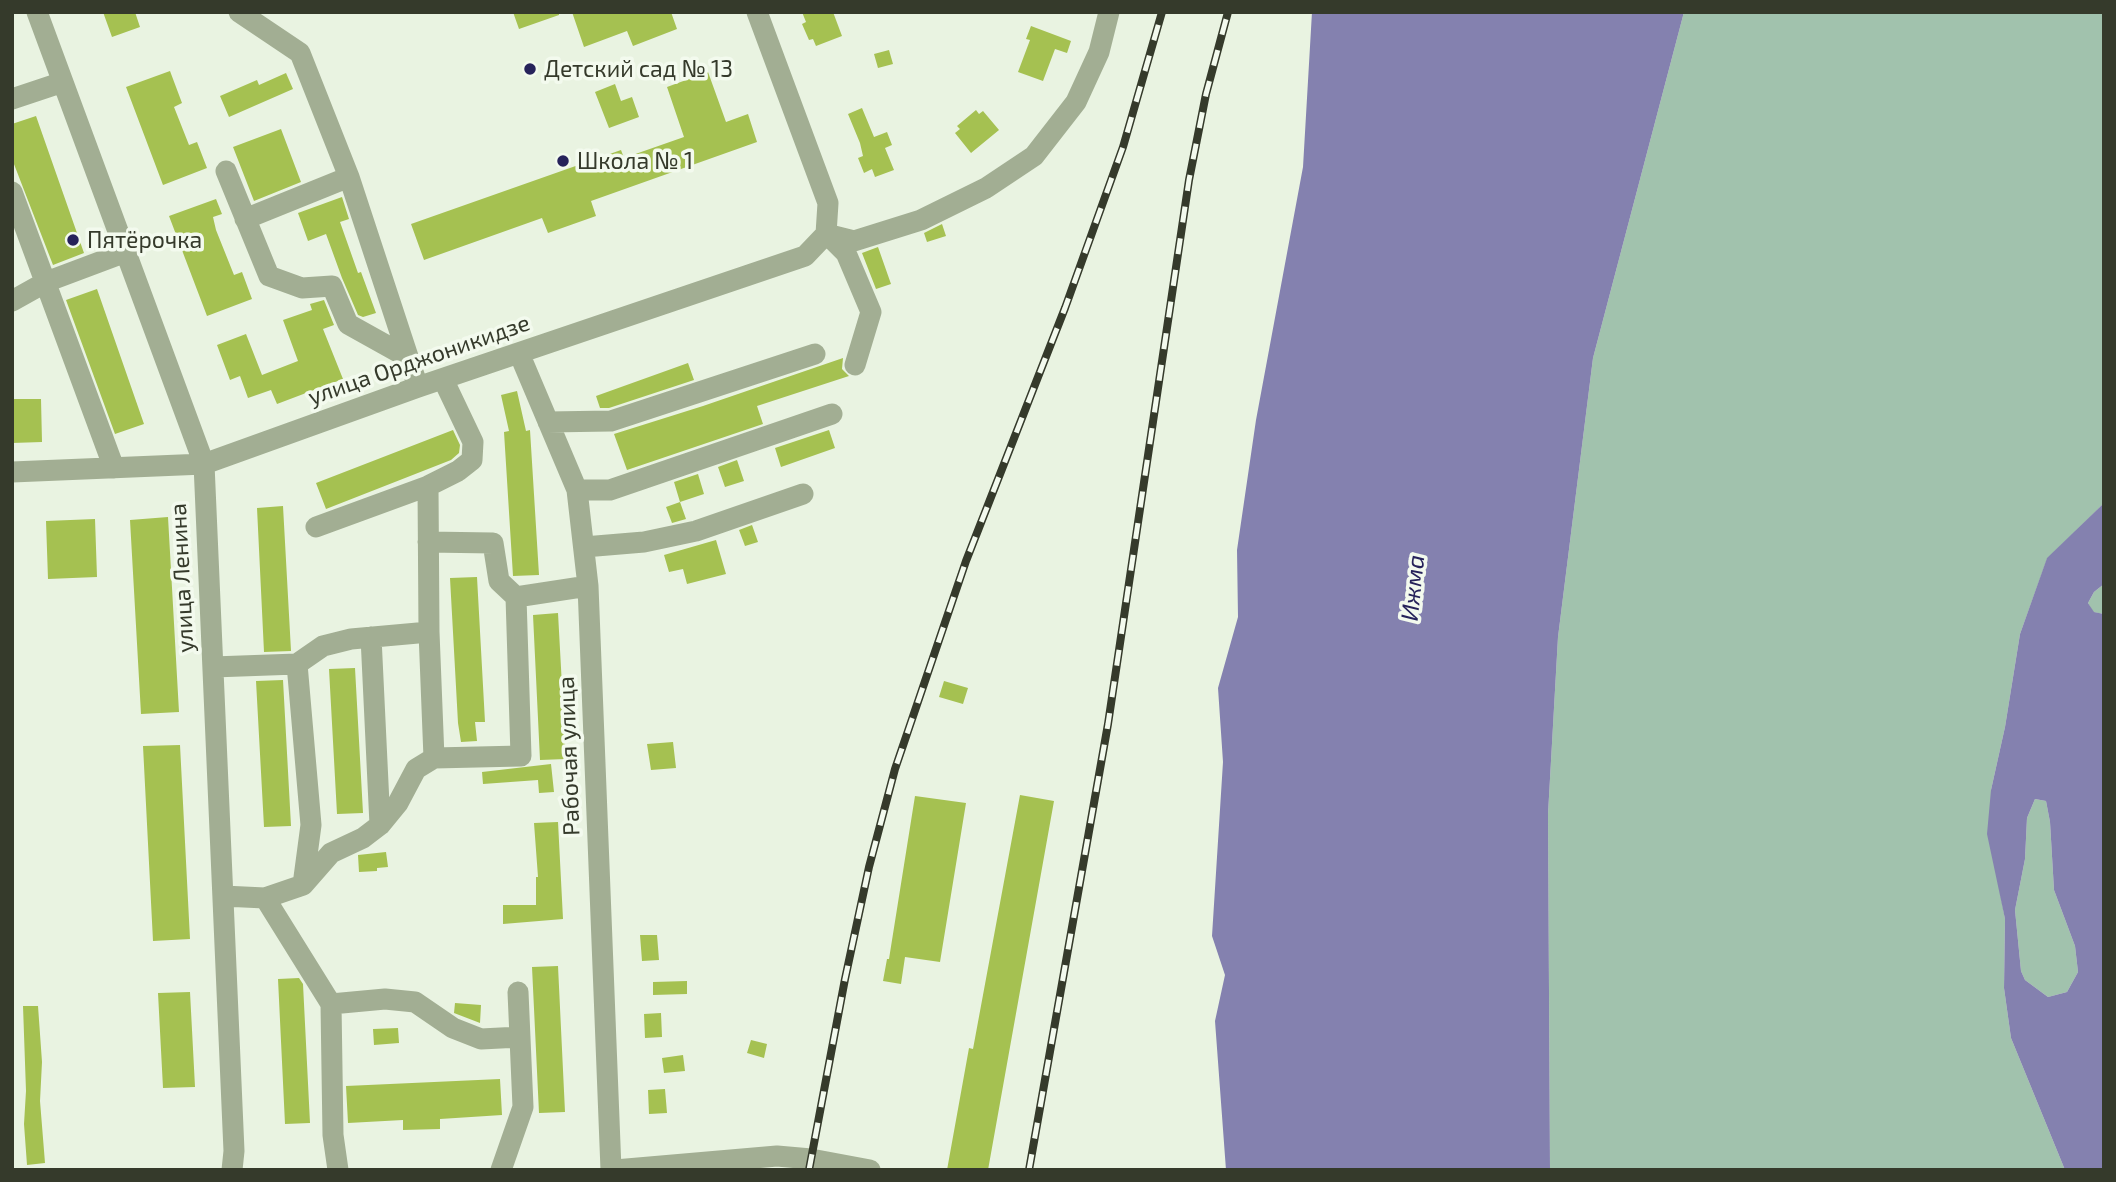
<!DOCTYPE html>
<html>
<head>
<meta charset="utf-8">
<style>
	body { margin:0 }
	#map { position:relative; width:2116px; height:1182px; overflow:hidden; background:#e9f3e1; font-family:"Exo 2",sans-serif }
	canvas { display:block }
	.frame { position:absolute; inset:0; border:14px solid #353a2b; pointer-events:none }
</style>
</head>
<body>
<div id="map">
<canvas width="2116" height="1182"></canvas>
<div class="frame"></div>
</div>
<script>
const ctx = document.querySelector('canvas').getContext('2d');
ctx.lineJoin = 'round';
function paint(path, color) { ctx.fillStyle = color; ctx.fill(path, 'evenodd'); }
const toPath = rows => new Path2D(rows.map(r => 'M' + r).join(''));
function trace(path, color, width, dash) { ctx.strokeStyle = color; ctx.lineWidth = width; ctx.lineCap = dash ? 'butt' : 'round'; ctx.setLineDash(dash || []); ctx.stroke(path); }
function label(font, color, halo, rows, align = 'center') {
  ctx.font = font + ' "Exo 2",sans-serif'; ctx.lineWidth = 7; ctx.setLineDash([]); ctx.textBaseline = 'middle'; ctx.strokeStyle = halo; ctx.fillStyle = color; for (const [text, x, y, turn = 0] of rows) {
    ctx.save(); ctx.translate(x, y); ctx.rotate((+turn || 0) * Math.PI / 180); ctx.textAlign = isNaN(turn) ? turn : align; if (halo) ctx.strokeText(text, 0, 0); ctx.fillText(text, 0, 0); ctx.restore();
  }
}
paint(toPath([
	[1684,12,2104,12,2104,503,2047,559,2020,634,2005,727,1991,790,1998,881,2005,919,2004,988,2011,1038,2065,1170,1550,1170,1548,814,1558,637,1593,358],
	[2104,584,2104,614,2093,612,2088,603,2094,592],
	[2035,799,2046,801,2050,822,2054,890,2075,946,2078,972,2067,992,2048,997,2025,980,2021,971,2015,910,2025,859,2027,818]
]), '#a1c2ad');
paint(toPath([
	[1312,12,1684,12,1593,358,1558,637,1548,814,1550,1170,1226,1170,1215,1021,1225,975,1212,936,1223,762,1218,688,1238,617,1237,550,1256,420,1303,167],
	[2104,503,2104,584,2094,592,2088,603,2094,612,2104,614,2104,1170,2065,1170,2011,1038,2004,988,2005,919,1987,834,1991,790,2005,727,2020,634,2047,558],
	[2035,799,2046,801,2050,822,2054,890,2075,946,2078,972,2067,992,2048,997,2025,980,2021,971,2015,910,2025,859,2027,818]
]), '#8481af');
paint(toPath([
	[103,12,135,12,140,27,112,37],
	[513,12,559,12,559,15,519,29],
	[572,12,671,12,677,29,633,46,627,31,584,47],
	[802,12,833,12,842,36,816,46,813,39,809,40,802,24,806,22],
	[1031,26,1071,41,1067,53,1055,49,1043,81,1018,72,1030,40,1026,39],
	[889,50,893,64,878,68,874,54],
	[170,71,182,103,174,107,189,145,197,142,207,168,163,185,126,87],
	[708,72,726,122,748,114,757,142,591,201,596,216,548,233,542,218,424,260,411,224,621,150,624,158,684,137,667,87],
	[286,73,293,89,229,117,220,96,257,80,259,85],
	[615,84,621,101,632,97,639,117,609,128,595,92],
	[862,108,874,137,887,132,892,145,885,148,894,170,875,177,872,169,864,173,858,158,863,156,860,143,848,114],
	[976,110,979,114,983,111,999,130,971,153,955,133,960,129,957,126],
	[36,116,84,253,53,265,12,159,12,124],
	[281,129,301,182,254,201,233,147],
	[342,197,349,219,340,222,358,273,361,272,376,313,363,317,358,315,342,278,326,234,308,241,298,213],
	[216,199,222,214,213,217,216,230,234,275,242,272,252,299,207,316,169,216],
	[942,224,946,236,927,242,924,233],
	[878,247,891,284,876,289,862,253],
	[97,289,144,424,115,434,66,300],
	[324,300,334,325,323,329,343,379,277,404,271,390,248,398,240,376,230,380,217,345,246,334,262,375,298,361,283,320,312,310,310,304],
	[843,358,842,369,849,376,757,406,763,424,627,470,614,434,703,406],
	[688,363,694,380,609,408,600,408,596,396],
	[517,391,526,431,530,430,539,575,513,576,504,432,509,431,501,395],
	[12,399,41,399,42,442,12,443],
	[453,430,460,445,459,453,451,460,326,509,316,483],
	[829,430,835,448,781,467,775,448],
	[737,460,744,481,725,487,718,467],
	[698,474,704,494,680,502,674,482],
	[680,502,686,519,672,523,666,507],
	[283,506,291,651,264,652,257,508],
	[168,517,179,712,141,714,130,520],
	[95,519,97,577,48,579,46,521],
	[752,525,758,542,745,546,739,530],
	[716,540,726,574,687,584,683,569,669,572,664,555],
	[477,577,485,722,475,722,477,741,461,742,458,723,450,578],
	[558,613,566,759,540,760,533,615],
	[355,668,363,813,337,814,329,669],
	[283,680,291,826,264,827,256,681],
	[944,681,968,688,963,704,939,697],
	[673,742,676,768,651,770,647,744],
	[180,745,190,939,153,941,143,746],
	[551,764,554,792,539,793,538,780,483,784,482,772],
	[1020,795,1054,801,988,1170,947,1170,969,1048,973,1049],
	[915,796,966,803,940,962,905,957,901,984,883,981,887,959,889,959],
	[558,822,563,919,503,924,503,905,536,905,536,877,538,877,534,823],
	[386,852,388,867,377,868,377,871,359,872,358,855],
	[640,935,657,935,659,960,642,961],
	[558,966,565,1112,539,1113,532,967],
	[299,978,303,984,310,1123,285,1124,278,979],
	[687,981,687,994,653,995,653,982],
	[190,992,195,1087,163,1088,158,993],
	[455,1003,481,1005,480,1023,454,1013],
	[23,1006,38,1006,42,1062,40,1101,45,1163,27,1165,24,1124,26,1091],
	[661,1013,662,1037,645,1038,644,1014],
	[398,1028,399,1043,374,1045,373,1029],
	[751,1040,767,1044,764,1058,747,1053],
	[683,1055,685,1071,664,1073,662,1058],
	[500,1079,502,1115,440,1119,440,1129,403,1130,403,1120,348,1123,346,1086],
	[665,1089,667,1113,649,1114,648,1090]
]), '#a5c151');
trace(toPath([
	[37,12,204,464,234,1151,232,1170],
	[239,12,300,53,349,177,418,387],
	[757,12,828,203,826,234],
	[12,99,63,82],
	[226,171,269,276,302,288,332,286,348,324,409,358],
	[12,192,114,468],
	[245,219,349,177],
	[826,234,854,241,921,220,986,188,1034,156,1076,102,1099,52,1109,12],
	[828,235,846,253,871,312,855,365],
	[12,301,46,282,126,252],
	[519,353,577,490,588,586,611,1170],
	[548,422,611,421,815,354],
	[12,472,204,464,418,387,805,256,826,234],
	[428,486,429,632,434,758],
	[577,490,610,490,832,414],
	[316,527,428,486,458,471,472,460,473,442,443,379],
	[584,547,644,542,696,531,803,494],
	[516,597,588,586],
	[371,637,380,825],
	[297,664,311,825,303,885],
	[213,667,297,664,323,646,351,639,429,632],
	[223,896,265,898,303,885,331,853,363,838,380,825,398,803,416,769,434,758,521,756,516,597,499,581,493,543,428,542],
	[265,898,331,1004,333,1135,338,1170],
	[331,1004,385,999,415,1002,453,1028,481,1039,520,1037],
	[501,1170,523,1107,518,992],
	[615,1170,777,1156,811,1159,870,1170]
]), '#a2ae93', 21);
const rail = toPath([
	[809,1170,845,979,869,867,895,769,966,561,1065,308,1123,147,1162,12],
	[1029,1170,1108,724,1189,180,1206,94,1228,12]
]);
trace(rail, '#353a2b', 8);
trace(rail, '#f3faee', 5, [16]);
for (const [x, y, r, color] of [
	[530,69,7,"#26225a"],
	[563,161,7,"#26225a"],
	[73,240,7,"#26225a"]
]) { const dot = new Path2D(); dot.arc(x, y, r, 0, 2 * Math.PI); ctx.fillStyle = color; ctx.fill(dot); trace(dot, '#f3faee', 2.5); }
label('23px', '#353a2b', '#f3faee', [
	["Детский сад № 13",544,69],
	["Школа № 1",577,161],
	["Пятёрочка",87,240]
], 'left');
label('23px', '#353a2b', '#f3faee', [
	["улица Орджоникидзе",419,360,-19],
	["улица Ленина",182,578,-93],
	["Рабочая улица",569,756,-92]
]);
label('italic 24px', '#26225a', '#f3faee', [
	["Ижма",1413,588,-84]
]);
</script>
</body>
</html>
